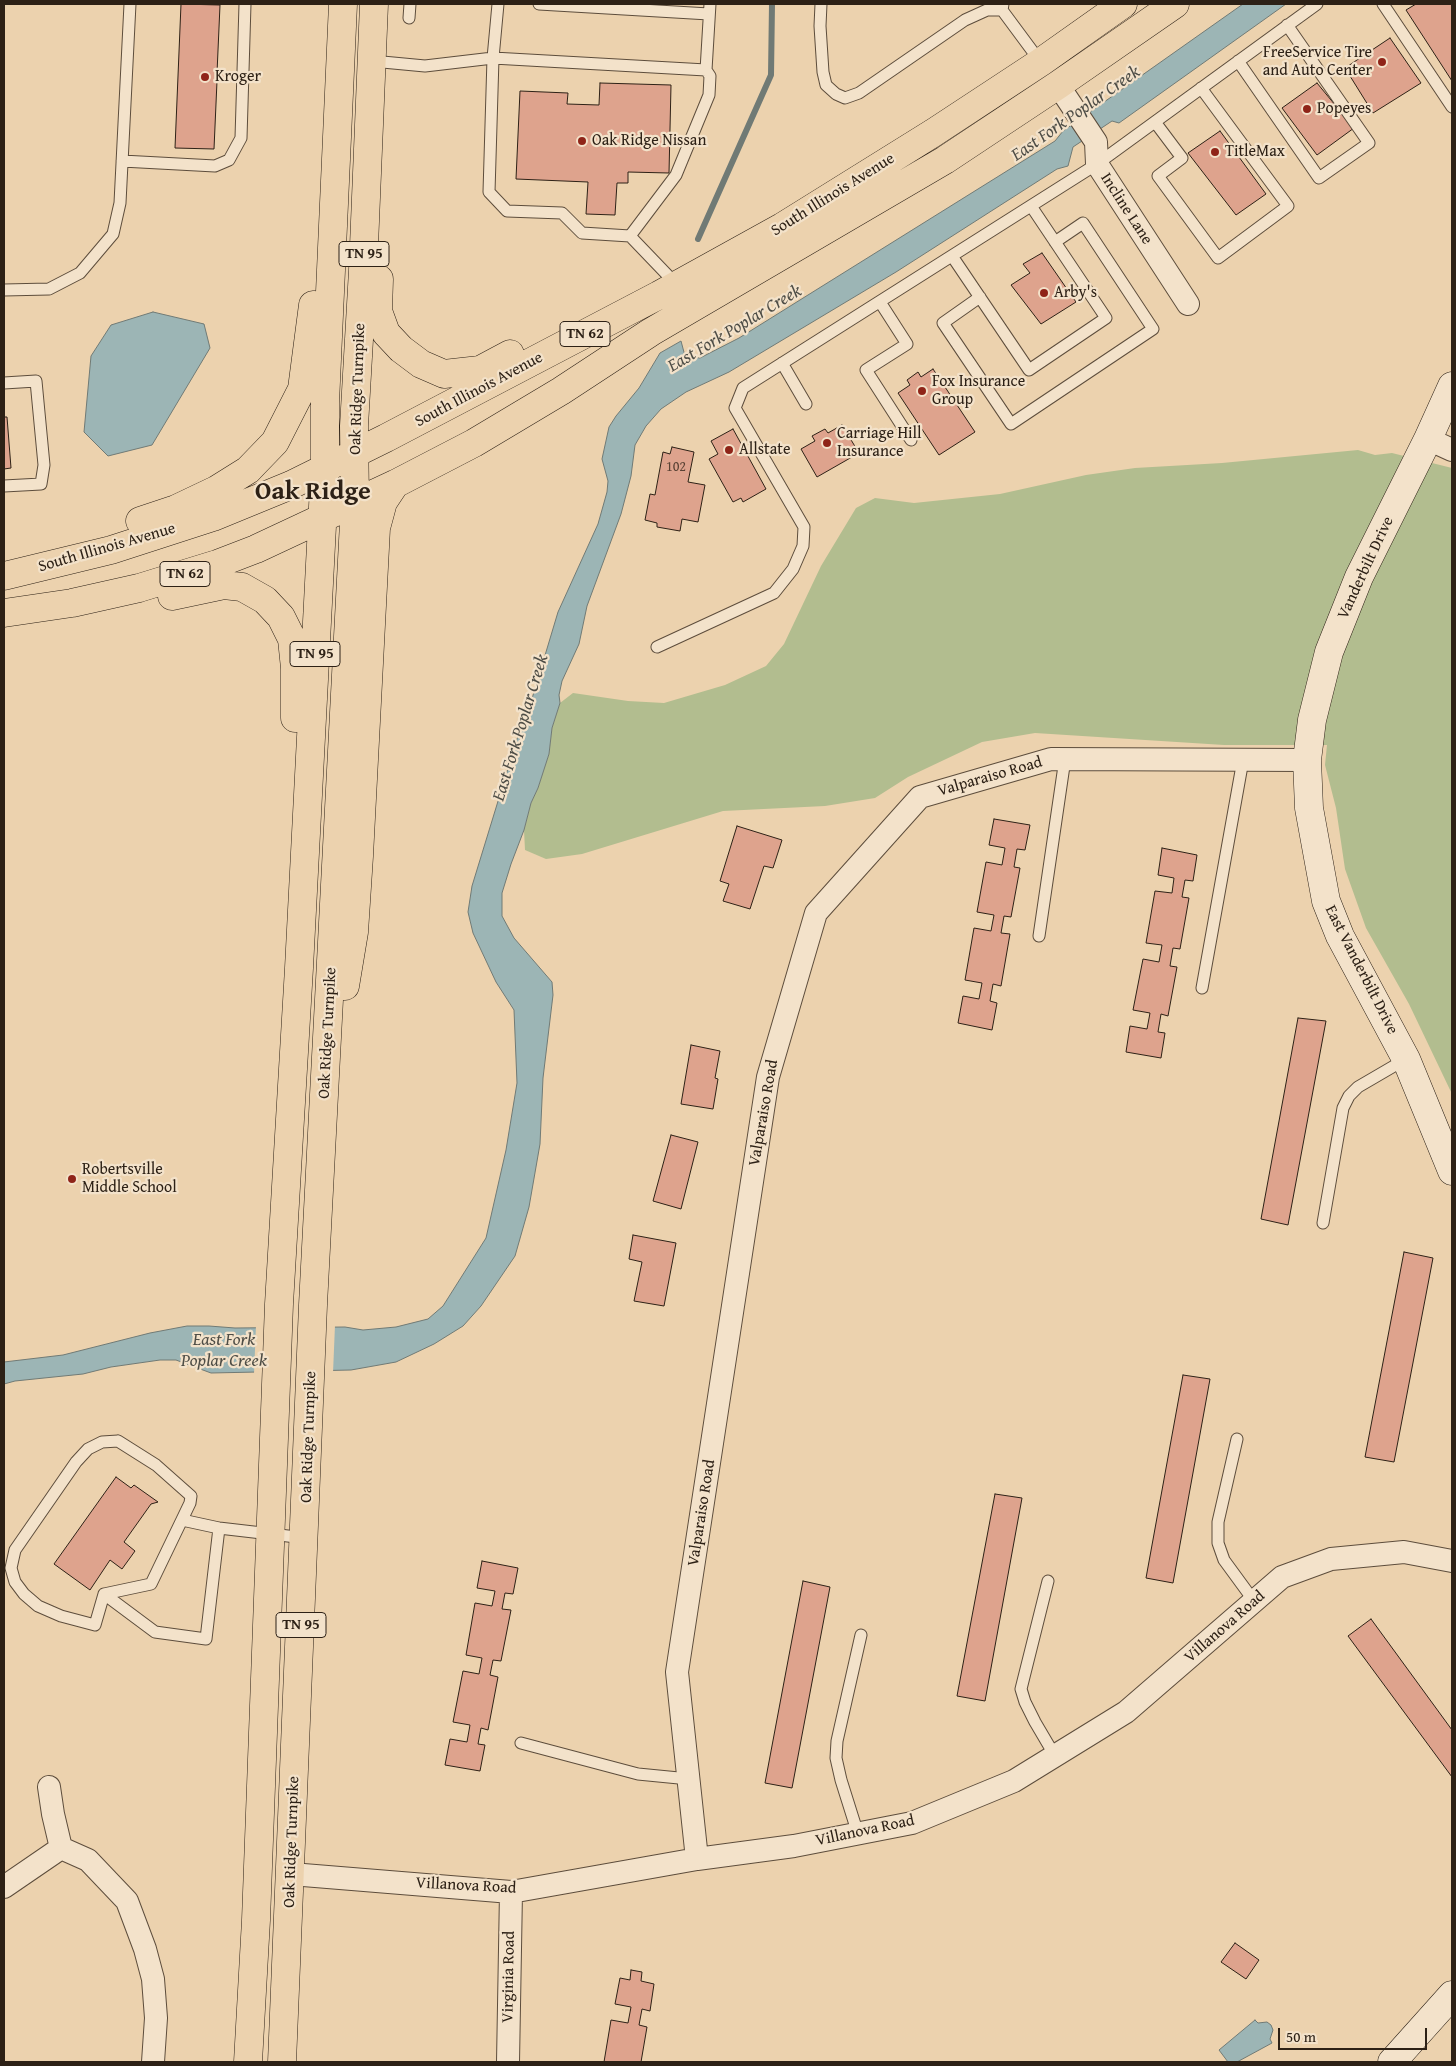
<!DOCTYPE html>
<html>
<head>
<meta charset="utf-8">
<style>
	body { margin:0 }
	#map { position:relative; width:1456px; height:2066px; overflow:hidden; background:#ecd2ae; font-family:"Gentium Book Plus",serif }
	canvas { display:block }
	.frame { position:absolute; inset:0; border:5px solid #2d2116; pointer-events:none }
	.scale { position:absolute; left:1278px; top:2028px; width:149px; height:22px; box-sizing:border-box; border:2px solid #2d2116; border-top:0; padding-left:6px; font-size:15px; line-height:18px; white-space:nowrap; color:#2d2116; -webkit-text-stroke:4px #f3e2ca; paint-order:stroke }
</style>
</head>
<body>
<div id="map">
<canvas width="1456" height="2066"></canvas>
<div class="frame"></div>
<div class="scale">50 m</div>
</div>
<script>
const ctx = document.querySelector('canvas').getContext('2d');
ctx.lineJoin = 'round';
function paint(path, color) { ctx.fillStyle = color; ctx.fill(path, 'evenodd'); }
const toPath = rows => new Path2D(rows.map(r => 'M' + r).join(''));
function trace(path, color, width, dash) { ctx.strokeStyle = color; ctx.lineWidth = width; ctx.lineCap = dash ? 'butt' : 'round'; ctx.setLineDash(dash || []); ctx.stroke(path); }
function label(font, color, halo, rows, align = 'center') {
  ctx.font = font + ' "Gentium Book Plus",serif'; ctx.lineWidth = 4.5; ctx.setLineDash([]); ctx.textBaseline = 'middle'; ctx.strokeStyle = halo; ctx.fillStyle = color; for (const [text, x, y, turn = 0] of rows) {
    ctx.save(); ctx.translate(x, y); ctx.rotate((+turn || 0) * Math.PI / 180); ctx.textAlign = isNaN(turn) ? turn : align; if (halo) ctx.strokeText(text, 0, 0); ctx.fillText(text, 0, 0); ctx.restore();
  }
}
paint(toPath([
	[1358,450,1375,455,1392,453,1452,468,1452,1094,1409,1004,1366,928,1345,869,1336,808,1325,765,1327,745,1224,745,1035,733,982,742,908,777,875,798,825,806,723,811,582,854,546,859,525,850,524,830,531,803,538,788,549,754,552,728,560,703,573,693,628,701,664,703,725,685,766,666,784,644,821,566,856,508,875,498,914,503,1000,494,1086,475,1135,468,1222,463]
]), '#b2bd8f');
const water = toPath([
	[1243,4,1286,4,1119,123,1112,121,1073,147,1068,166,1057,169,896,272,729,372,686,392,661,409,646,426,635,445,631,476,621,514,587,606,579,644,562,681,559,695,560,703,552,728,549,754,538,788,531,803,524,830,511,864,502,893,502,916,514,938,552,982,553,995,543,1078,540,1144,529,1207,515,1256,481,1306,463,1326,434,1344,396,1362,351,1370,211,1373,176,1360,160,1360,111,1367,83,1374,15,1381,4,1384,4,1362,63,1355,150,1333,187,1326,209,1326,235,1328,345,1327,363,1330,396,1327,428,1319,443,1306,486,1238,506,1150,517,1083,514,1010,496,982,473,933,468,912,472,886,518,736,531,702,558,612,598,524,607,492,608,481,602,459,609,427,616,416,639,388,660,353,681,341,685,356,700,358,739,338,1055,141,1063,131,1243,4],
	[153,312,204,324,210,348,152,445,108,456,84,432,91,356,111,325,153,312],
	[1255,2020,1258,2023,1267,2022,1271,2025,1273,2030,1270,2039,1272,2043,1237,2062,1228,2062,1219,2050,1255,2020]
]);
paint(water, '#9cb5b5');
trace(water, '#707a75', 1);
paint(toPath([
	[256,1325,335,1325,333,1373,254,1374]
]), '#ecd2ae');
trace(toPath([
	[698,239,771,75,772,4]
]), '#707a75', 6);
const building = toPath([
	[181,4,220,5,217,73,232,73,232,81,217,81,214,149,175,148,181,4],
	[1416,4,1452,4,1452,81,1406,10,1416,4],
	[1390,38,1421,83,1373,113,1345,68,1390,38],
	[600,83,671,85,669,173,628,172,628,183,617,183,615,215,586,214,588,182,516,179,520,91,568,93,567,104,599,105,600,83],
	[1317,83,1354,128,1317,155,1282,108,1317,83],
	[1220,131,1266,194,1236,215,1188,153,1220,131],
	[1042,253,1076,302,1041,324,1011,285,1030,273,1023,264,1042,253],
	[933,369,975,432,939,455,898,393,910,385,907,380,918,372,921,377,933,369],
	[4,417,7,417,11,468,4,469,4,417],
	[842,425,859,453,817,477,801,449,815,441,812,436,825,429,828,433,842,425],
	[733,429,766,489,743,502,741,498,733,502,709,459,718,454,711,441,733,429],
	[672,447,694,452,688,482,705,485,698,522,682,519,680,531,657,527,657,523,645,520,650,494,655,495,663,452,670,454,672,447],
	[994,819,1030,825,1025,850,1017,849,1014,867,1020,868,1011,917,1004,916,1001,933,1010,934,1001,986,993,984,990,1001,997,1003,992,1030,958,1023,963,996,979,999,982,983,965,980,974,928,991,931,994,915,977,912,986,862,1002,865,1005,848,989,845,994,819],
	[737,826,782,840,773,868,764,866,750,909,723,901,729,884,720,881,737,826],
	[1162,848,1197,855,1193,881,1185,880,1182,897,1189,898,1180,949,1173,948,1170,966,1177,967,1168,1016,1161,1014,1158,1032,1165,1033,1161,1058,1126,1052,1130,1026,1147,1029,1150,1013,1133,1010,1143,959,1159,962,1162,945,1146,943,1155,891,1172,893,1174,878,1158,875,1162,848],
	[1298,1018,1326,1021,1288,1225,1261,1219,1298,1018],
	[691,1045,720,1051,715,1078,718,1079,713,1109,681,1104,691,1045],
	[671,1135,698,1142,681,1209,653,1201,671,1135],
	[633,1235,676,1243,664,1306,634,1301,642,1262,629,1259,633,1235],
	[1404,1252,1433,1258,1394,1462,1365,1457,1404,1252],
	[1183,1375,1210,1379,1173,1583,1146,1578,1183,1375],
	[116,1477,131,1488,134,1485,158,1502,151,1504,124,1542,135,1551,122,1569,110,1560,90,1590,54,1564,116,1477],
	[995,1494,1022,1498,985,1701,957,1696,995,1494],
	[482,1561,518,1568,513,1594,505,1593,502,1609,511,1610,501,1661,493,1660,490,1675,498,1677,488,1730,481,1728,478,1744,485,1745,480,1771,445,1765,450,1739,467,1742,470,1725,453,1722,463,1671,479,1674,482,1658,466,1655,475,1603,492,1606,495,1591,477,1588,482,1561],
	[803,1581,830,1587,792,1788,765,1783,803,1581],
	[1371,1619,1452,1730,1452,1777,1348,1636,1371,1619],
	[1235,1943,1259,1960,1246,1979,1221,1962,1235,1943],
	[631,1970,642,1972,641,1981,654,1984,650,2011,642,2009,639,2025,647,2027,641,2062,604,2062,611,2020,628,2023,631,2007,615,2004,620,1978,630,1980,631,1970]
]);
paint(building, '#dea38d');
trace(building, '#2d2116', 1);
const lane = toPath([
	[498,4,493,58,489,192,507,211,562,213,582,233,630,236,677,285],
	[539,4,709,14],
	[821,4,820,26,823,72,826,85,836,94,845,98,859,93,965,20,987,10,1002,10],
	[1003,4,1002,10,1042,64],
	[1383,4,1452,107],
	[409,18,410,4],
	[372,61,425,66,493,58,706,70,710,76,709,95,676,175,630,236],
	[1238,61,1319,178,1369,143,1287,25],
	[706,70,710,4],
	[1155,122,1182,158,1158,176,1218,258,1288,206,1201,88],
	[122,161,215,166,229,160,241,138,245,4],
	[952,256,1029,370,1106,318,1031,206],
	[4,290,49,289,80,273,113,234,120,203,130,4],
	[980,297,943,323,1011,424,1153,329,1083,223,1055,242],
	[880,302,907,344,866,370,911,440],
	[782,363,806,404],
	[4,383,36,381,44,465,41,484,4,486],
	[657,647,774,593,793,569,803,546,804,527,735,408,743,388,1097,164,1317,4],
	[1039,936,1065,759],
	[1202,988,1243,760],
	[1323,1223,1343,1108,1349,1096,1358,1087,1406,1059],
	[1237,1439,1218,1522,1218,1543,1224,1560,1254,1601],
	[118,1441,156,1465,191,1496,190,1503,151,1584,104,1594,95,1625,61,1616,38,1606,24,1594,15,1582,11,1568,15,1550,76,1462,88,1449,102,1442,118,1441],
	[182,1520,219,1528,305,1538],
	[1048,1581,1021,1689,1025,1702,1035,1722,1055,1756],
	[104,1594,155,1632,206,1639,219,1528],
	[521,1743,638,1774,689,1779],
	[858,1834,841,1780,836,1758,837,1741,861,1635]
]);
const street = toPath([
	[1058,85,1096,142,1097,164,1188,304],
	[1428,439,1452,450],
	[49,1787,53,1814,61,1848,88,1860,127,1901,145,1949,153,1979,156,2018,153,2062],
	[697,1859,677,1672,768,1077,816,913,920,797,1051,759,1307,760],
	[291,1874,511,1892,697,1859,794,1846,912,1823,1014,1781,1126,1712,1282,1577,1331,1559,1404,1552,1452,1561],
	[4,1887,61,1848],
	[508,2062,511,1892]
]);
const secondary = toPath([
	[1452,386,1428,439,1359,577,1329,652,1312,720,1307,760,1309,808,1326,901,1340,936,1406,1059,1452,1171],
	[1392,2062,1452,1995]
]);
const highway = toPath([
	[379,279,378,311,386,333,401,349,421,364,444,374,480,370,510,354],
	[140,521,176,509,216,490,248,470,275,442,302,389,313,305],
	[4,576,111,550,213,517,291,485,386,438,659,295,782,227,933,133,1041,62,1123,4],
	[172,596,224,585,242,587,265,600,281,617,292,639,295,668,295,718],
	[4,613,72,603,139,588,217,564,256,549,395,484,474,443,561,391,651,332,945,160,1058,85,1175,4],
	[345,986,354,932,359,856,376,528,383,502,395,484],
	[248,2062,256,1920,279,1304,299,968,325,468,325,403,343,4],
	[282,2062,313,1305,355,503,354,426,363,270,374,4]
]);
trace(lane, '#5d4d3c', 13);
trace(street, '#5d4d3c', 24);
trace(secondary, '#2d2116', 29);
trace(highway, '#2d2116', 29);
trace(lane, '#f3e2ca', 11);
trace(street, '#f3e2ca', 22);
trace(secondary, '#f3e2ca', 28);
trace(highway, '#ecd2ae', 28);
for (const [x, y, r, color] of [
	[1382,62,5,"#8f2418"],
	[205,77,5,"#8f2418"],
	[1307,109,5,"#8f2418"],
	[582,141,5,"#8f2418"],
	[1215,152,5,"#8f2418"],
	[1044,293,5,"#8f2418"],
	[922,391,5,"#8f2418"],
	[827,443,5,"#8f2418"],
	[729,450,5,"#8f2418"],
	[72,1179,5,"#8f2418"]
]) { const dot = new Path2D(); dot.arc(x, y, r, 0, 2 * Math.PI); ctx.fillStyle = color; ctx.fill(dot); trace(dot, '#f3e2ca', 2); }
label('14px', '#594234', null, [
	["102",676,467]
]);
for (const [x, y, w] of [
	[364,254,50],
	[585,334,50],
	[185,574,50],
	[315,654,50],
	[301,1625,50]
]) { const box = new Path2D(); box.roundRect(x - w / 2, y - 12.5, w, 25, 4); ctx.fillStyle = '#f3e2ca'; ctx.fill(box); trace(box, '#2d2116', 1); }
label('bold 15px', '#2d2116', null, [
	["TN 95",364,254],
	["TN 62",585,334],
	["TN 62",185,574],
	["TN 95",315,654],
	["TN 95",301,1625]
]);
label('16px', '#2d2116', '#f3e2ca', [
	["FreeService Tire",1372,53,"right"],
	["and Auto Center",1372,71,"right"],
	["Kroger",215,77],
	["Popeyes",1317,109],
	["Oak Ridge Nissan",592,141],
	["TitleMax",1225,152],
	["Arby's",1054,293],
	["Fox Insurance",932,382],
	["Group",932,400],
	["Carriage Hill",837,434],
	["Insurance",837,452],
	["Allstate",739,450],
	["Robertsville",82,1170],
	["Middle School",82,1188]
], 'left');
label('16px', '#2d2116', '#f3e2ca', [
	["South Illinois Avenue",833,195,-32],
	["Incline Lane",1126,209,57],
	["Oak Ridge Turnpike",358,389,-88],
	["South Illinois Avenue",479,390,-28],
	["South Illinois Avenue",107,548,-16],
	["Vanderbilt Drive",1366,568,-65],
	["Valparaiso Road",990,777,-16],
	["East Vanderbilt Drive",1361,970,63],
	["Oak Ridge Turnpike",328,1033,-87],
	["Valparaiso Road",764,1113,-80],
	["Oak Ridge Turnpike",309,1437,-88],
	["Valparaiso Road",702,1513,-81],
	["Villanova Road",1225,1627,-41],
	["Villanova Road",865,1831,-12],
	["Oak Ridge Turnpike",292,1842,-88],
	["Villanova Road",466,1886,3],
	["Virginia Road",509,1977,-89]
]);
label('italic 18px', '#4e4d46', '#f3e2ca', [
	["East Fork Poplar Creek",1076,114,-35],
	["East Fork Poplar Creek",735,329,-31],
	["East Fork Poplar Creek",521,728,-73],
	["East Fork",224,1340],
	["Poplar Creek",224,1361]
]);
label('bold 26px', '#2d2116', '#f3e2ca', [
	["Oak Ridge",313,492]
]);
</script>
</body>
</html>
